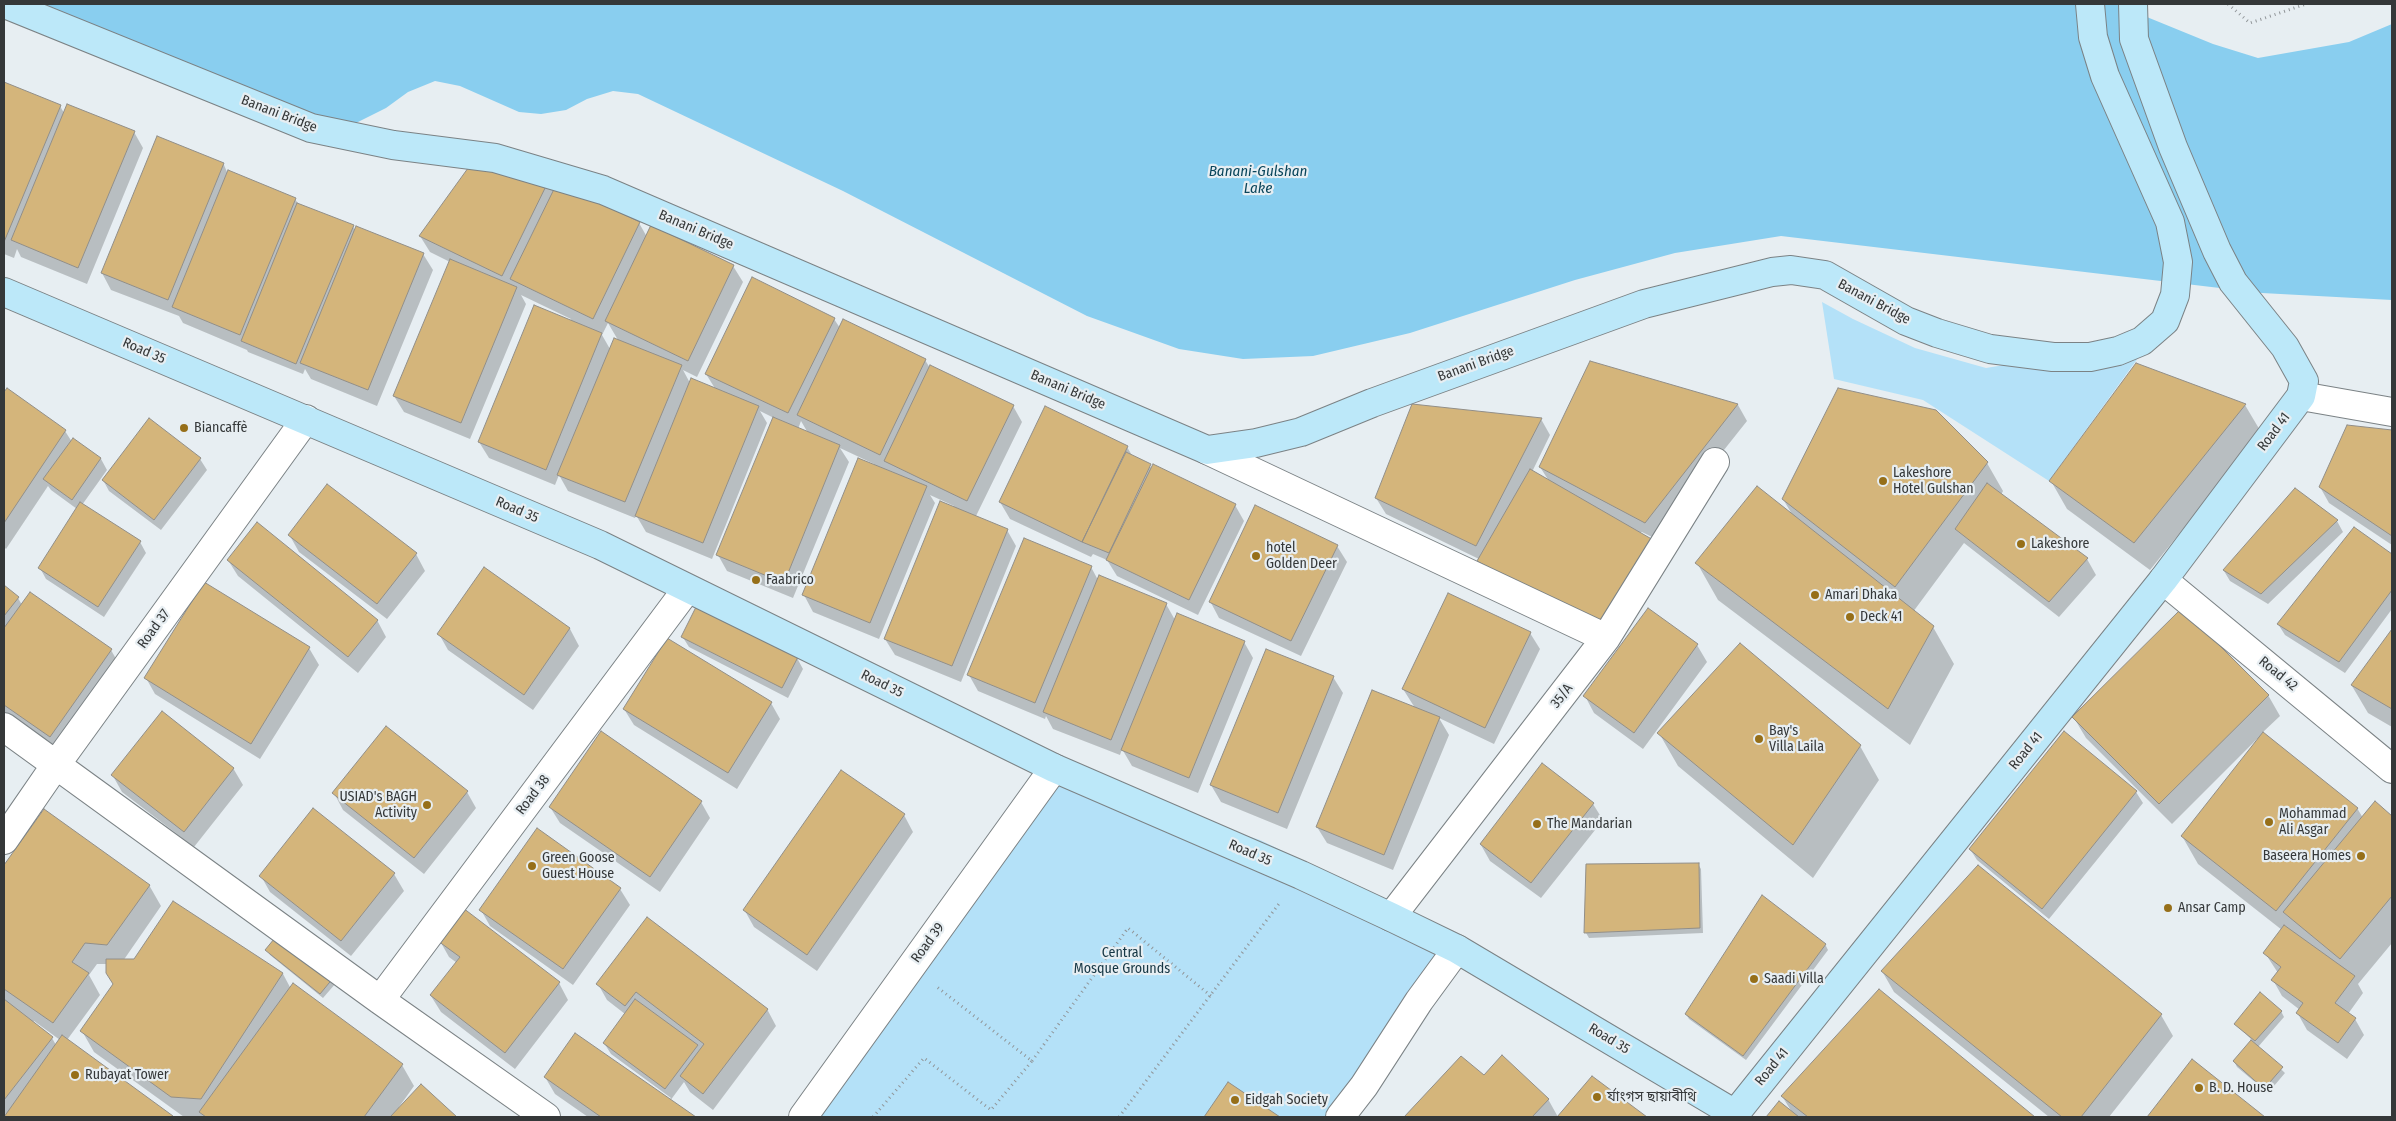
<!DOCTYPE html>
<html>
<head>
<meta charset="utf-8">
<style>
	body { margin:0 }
	#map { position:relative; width:2396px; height:1121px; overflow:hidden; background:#e7eef2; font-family:"Fira Sans Condensed",sans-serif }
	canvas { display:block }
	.frame { position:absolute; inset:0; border:5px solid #353839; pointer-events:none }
</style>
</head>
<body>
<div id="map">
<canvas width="2396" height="1121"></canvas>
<div class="frame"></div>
</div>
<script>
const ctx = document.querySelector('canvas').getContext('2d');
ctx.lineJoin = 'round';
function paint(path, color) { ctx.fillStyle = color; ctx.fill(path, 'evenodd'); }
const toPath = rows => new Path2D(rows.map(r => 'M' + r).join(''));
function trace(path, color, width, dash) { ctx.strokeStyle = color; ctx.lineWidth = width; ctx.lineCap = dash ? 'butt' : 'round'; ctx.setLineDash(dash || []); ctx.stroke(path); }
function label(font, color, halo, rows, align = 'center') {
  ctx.font = font + ' "Fira Sans Condensed","Noto Sans Bengali",sans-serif'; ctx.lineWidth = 4.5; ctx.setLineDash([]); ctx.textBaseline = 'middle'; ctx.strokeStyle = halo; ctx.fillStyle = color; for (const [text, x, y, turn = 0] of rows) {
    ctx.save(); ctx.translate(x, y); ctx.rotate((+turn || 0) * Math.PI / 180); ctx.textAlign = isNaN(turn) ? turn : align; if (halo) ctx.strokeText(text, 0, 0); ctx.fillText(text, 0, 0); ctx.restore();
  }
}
paint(toPath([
	[1822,302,1853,319,1915,348,1986,368,2053,357,2146,347,2049,481,1923,400,1834,379],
	[1062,778,1260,840,1457,935,1330,1117,814,1117]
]), '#b4e1f8');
paint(toPath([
	[21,4,2115,4,2213,44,2258,58,2349,42,2392,24,2392,300,2262,293,1781,236,1675,253,1575,280,1410,333,1313,356,1243,359,1179,349,1087,316,843,191,638,94,613,91,587,99,566,110,541,114,519,112,460,86,435,81,408,92,386,108,350,126,310,122]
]), '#89ceef');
paint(toPath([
	[4,83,60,106,64,113,134,132,143,148,87,284,21,257,17,249,14,258,4,254],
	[157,137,224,165,227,172,295,199,299,205,353,226,355,231,423,254,433,270,377,406,311,379,305,369,303,374,248,352,247,350,183,323,179,316,111,290,102,273],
	[548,181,554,191,639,223,647,237,733,266,743,282,697,377,683,370,690,383,716,390,706,374,834,319,840,328,925,360,930,368,1013,406,1022,422,976,516,1007,530,1016,546,961,682,895,655,885,639,954,506,930,495,935,503,879,639,813,612,804,595,874,464,840,448,849,462,793,598,727,571,718,555,774,418,760,411,767,423,712,559,646,532,636,515,635,518,568,491,559,475,555,485,489,458,479,442,571,319,521,295,526,304,470,439,404,412,394,396,450,262,430,252,420,236],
	[608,323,618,340,610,349,602,335],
	[801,421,808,433,798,429],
	[1590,363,1738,405,1747,421,1654,538,1642,532,1487,577,1478,561,1479,559,1386,514,1376,498,1541,419,1550,435,1532,472,1549,481,1540,467],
	[7,390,65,431,72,442,73,439,101,459,107,470,82,505,140,542,146,553,104,617,46,579,40,568,77,509,51,490,48,486,6,549,4,547,4,394],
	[2245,405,2261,432,2150,570,2067,509,2051,481],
	[149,420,200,459,207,470,161,530,109,491,103,480],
	[2347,427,2392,431,2392,545,2329,503,2320,487],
	[1127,447,1133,457,1152,468,1235,505,1244,521,1198,615,1117,576,1107,560,1093,554,1091,557,1010,519,1000,502],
	[1987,463,2003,491,2001,495,2087,559,2096,575,2059,617,1964,543,1913,612,1933,627,1954,664,1910,745,1718,600,1697,563,1793,516,1783,499],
	[2337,521,2343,532,2268,604,2230,581,2224,571],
	[2354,529,2392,556,2392,609,2345,673,2285,635,2278,624],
	[290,536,416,554,425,571,387,619,299,552],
	[1337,546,1347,562,1301,656,1219,618,1210,601],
	[228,560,377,620,386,637,358,673,238,576],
	[1091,567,1098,580,1166,604,1175,620,1244,642,1253,658,1198,793,1132,766,1122,749,1120,755,1053,729,1046,716,1045,719,978,691,969,675],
	[484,569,570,629,579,646,533,710,448,650,439,634],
	[205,584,309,648,319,665,260,759,155,694,146,678],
	[4,587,18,598,22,605,111,650,120,666,59,753,4,714],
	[1449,594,1530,633,1540,649,1494,744,1439,718,1449,735,1393,870,1327,843,1317,827,1415,708,1403,689],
	[1648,609,1697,645,1707,662,1643,749,1594,713,1585,696],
	[2392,631,2392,727,2368,713,2352,686],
	[682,636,797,658,803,669,788,698,689,647],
	[1333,677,1343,693,1287,829,1221,802,1211,785],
	[2268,695,2280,716,2262,733,2357,808,2363,818,2375,803,2392,817,2392,943,2358,984,2363,993,2348,1014,2355,1019,2364,1035,2347,1059,2307,1030,2298,1014,2300,1010,2282,996,2273,980,2278,973,2265,953,2282,930,2198,864,2182,836,2258,741,2257,739,2172,824,2086,738,2074,718],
	[771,703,780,719,737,789,634,725,624,709],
	[1659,733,1860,746,1879,780,1813,878,1678,766],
	[1543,765,1593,804,1603,820,1541,898,1490,861,1481,845],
	[233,768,243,785,194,847,122,792,113,776],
	[467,792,476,808,424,874,343,810,334,793],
	[2136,792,2143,803,2049,919,1977,860,1970,849],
	[701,802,710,818,660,892,560,823,550,807],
	[313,810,394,874,404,891,351,956,270,892,261,876],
	[44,811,149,885,161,906,123,961,135,961,173,903,283,974,291,989,293,985,402,1065,414,1086,399,1107,400,1108,421,1086,455,1117,184,1117,94,1052,82,1031,115,985,107,964,97,964,89,975,100,995,67,1040,173,1117,4,1117,4,868],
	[34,1021,60,1040,56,1045,52,1038,32,1023],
	[904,815,913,832,817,971,754,927,745,911],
	[1698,864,1701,869,1703,933,1589,938,1586,933],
	[620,889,630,905,573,985,490,926,481,910],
	[440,941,559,983,568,1000,515,1069,441,1012,431,996,457,963,449,957],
	[1825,944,1828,950,1746,1060,1689,1019,1686,1014],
	[267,950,336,983,323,998,270,955],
	[1882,971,2161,1015,2173,1036,2109,1117,2049,1117,1894,992],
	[598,984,767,1009,776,1026,713,1110,690,1092,684,1082,670,1101,694,1117,588,1117,555,1094,545,1077,669,1100,671,1098,611,1054,604,1043,625,1014,607,1000],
	[1879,991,2033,1117,1768,1117,1779,1103,1793,1114,1782,1096],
	[2281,1011,2284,1017,2258,1047,2285,1073,2268,1093,2237,1067,2234,1061,2252,1040,2235,1024],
	[1461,1058,1484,1077,1548,1099,1558,1117,1406,1117],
	[2193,1061,2263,1117,2148,1117],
	[1592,1078,1645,1117,1559,1117],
	[1228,1084,1278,1117,1205,1117]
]), '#0003');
const building = toPath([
	[4,82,61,105,4,242,4,82],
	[67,104,135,131,78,268,11,240,67,104],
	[157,136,224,163,168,300,101,273,157,136],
	[471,164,549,180,502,276,419,236,471,164],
	[228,170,296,198,240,335,172,307,228,170],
	[557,183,640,222,593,319,510,279,557,183],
	[297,203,354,225,296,364,241,341,297,203],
	[651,225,734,265,688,361,605,321,651,225],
	[356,226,424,253,368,390,300,363,356,226],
	[450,259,517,287,461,423,393,396,450,259],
	[752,277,835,318,788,413,705,374,752,277],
	[534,305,602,333,546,470,478,442,534,305],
	[843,319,926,359,880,455,797,415,843,319],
	[614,338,682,365,625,502,557,475,614,338],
	[1590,361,1738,404,1645,523,1539,467,1590,361],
	[2136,363,2246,404,2134,543,2049,481,2136,363],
	[930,365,1014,405,967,501,884,461,930,365],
	[691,378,759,406,703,543,635,516,691,378],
	[7,388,66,430,4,523,4,392,7,388],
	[1838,388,1936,410,1988,462,1895,587,1782,499,1838,388],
	[1412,404,1542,418,1476,546,1375,498,1412,404],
	[1045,406,1128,446,1082,542,999,502,1045,406],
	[773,417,840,445,784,583,716,555,773,417],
	[149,418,201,458,154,520,102,480,149,418],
	[2347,425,2392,430,2392,536,2319,487,2347,425],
	[73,438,101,458,72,500,43,479,73,438],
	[1126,452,1151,464,1109,553,1082,542,1126,452],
	[858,458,927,486,870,623,802,595,858,458],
	[1153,464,1236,504,1189,600,1106,560,1153,464],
	[1530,469,1655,541,1601,633,1477,561,1530,469],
	[1987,483,2088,558,2049,602,1955,529,1987,483],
	[327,484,417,553,377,604,288,535,327,484],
	[1757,486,1934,626,1888,709,1695,563,1757,486],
	[2295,488,2338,520,2261,594,2223,570,2295,488],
	[940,501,1008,529,952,666,884,639,940,501],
	[80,502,141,541,98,607,38,568,80,502],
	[1255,505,1338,545,1291,641,1209,602,1255,505],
	[257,522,378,620,348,657,227,560,257,522],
	[2354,527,2392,554,2392,590,2339,662,2277,624,2354,527],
	[1024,538,1092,566,1035,703,967,675,1024,538],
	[484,567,570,628,524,695,437,634,484,567],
	[1099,575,1167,603,1111,740,1043,712,1099,575],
	[204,582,310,647,251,744,144,678,204,582],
	[4,585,19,597,4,616,4,585],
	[30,592,112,649,50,737,4,705,4,628,30,592],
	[1448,593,1531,632,1485,728,1402,689,1448,593],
	[697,605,798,657,782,688,681,637,697,605],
	[1648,608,1698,644,1634,733,1583,696,1648,608],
	[2182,608,2269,695,2159,804,2072,717,2182,608],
	[1177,613,1245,641,1189,778,1121,750,1177,613],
	[2392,629,2392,709,2351,685,2392,629],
	[667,638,772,702,728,773,623,709,667,638],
	[1740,643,1861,745,1793,845,1657,733,1740,643],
	[1266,649,1334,676,1278,813,1210,785,1266,649],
	[1372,690,1440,717,1384,855,1316,827,1372,690],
	[162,711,234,768,184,832,111,775,162,711],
	[386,726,468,791,414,858,332,793,386,726],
	[601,731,702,801,650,877,549,807,601,731],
	[2064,731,2137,791,2042,909,1969,849,2064,731],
	[2263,732,2358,808,2276,911,2181,836,2263,732],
	[1542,763,1594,803,1531,883,1480,844,1542,763],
	[841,770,905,814,807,955,743,910,841,770],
	[2375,801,2392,816,2392,896,2340,959,2283,912,2375,801],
	[313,808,395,873,341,941,259,876,313,808],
	[44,809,150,885,107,945,85,943,72,962,89,973,53,1023,4,989,4,865,44,809],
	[537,828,621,888,563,969,479,910,537,828],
	[1699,863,1700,928,1584,933,1586,864,1699,863],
	[1978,865,2162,1014,2081,1117,2062,1117,1881,971,1978,865],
	[1762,895,1826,944,1743,1056,1685,1014,1762,895],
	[173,901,283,973,201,1099,171,1097,80,1031,113,984,106,973,106,959,134,959,173,901],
	[463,908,560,982,505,1053,430,995,460,957,438,941,463,908],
	[647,917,768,1009,703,1094,680,1076,704,1044,636,992,625,1006,596,984,647,917],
	[2284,925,2355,976,2335,1003,2356,1018,2338,1043,2296,1013,2303,1003,2271,980,2281,967,2263,953,2284,925],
	[279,933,334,977,320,994,265,950,279,933],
	[293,983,403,1064,364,1117,206,1117,199,1112,293,983],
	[1879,989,2035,1117,1808,1117,1781,1096,1879,989],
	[2260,992,2282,1011,2255,1041,2234,1024,2260,992],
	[4,999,53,1037,4,1100,4,999],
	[635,999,698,1045,665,1089,603,1043,635,999],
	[575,1033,696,1117,601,1117,544,1077,575,1033],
	[62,1035,173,1116,172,1117,4,1117,62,1035],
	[2251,1040,2283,1067,2264,1089,2233,1061,2251,1040],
	[1502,1055,1549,1099,1532,1117,1404,1117,1461,1056,1484,1075,1502,1055],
	[2192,1059,2265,1117,2147,1117,2192,1059],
	[1592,1076,1647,1117,1557,1117,1592,1076],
	[1228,1082,1280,1117,1204,1117,1228,1082],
	[421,1084,457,1117,390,1117,421,1084],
	[1779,1101,1799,1117,1766,1117,1779,1101]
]);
paint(building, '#d4b57b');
trace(building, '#918e88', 1);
const minor = toPath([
	[2301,396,2392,412],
	[1207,450,1606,638],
	[2163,580,2392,769],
	[4,727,380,1000,546,1117],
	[4,840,55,766,306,419],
	[1391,917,1606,638,1715,462],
	[380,1000,687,589],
	[803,1117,1054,768],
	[1340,1117,1364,1086,1419,1001,1457,949]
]);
const secondary = toPath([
	[5,4,311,128,393,145,495,158,603,190,1207,450,1256,443,1301,432,1372,403,1644,304,1772,272,1791,270,1825,275,1906,321,1937,333,1990,349,2053,357,2090,357,2118,351,2142,341,2165,321,2175,295,2178,262,2170,222,2105,76,2093,37,2090,4],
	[4,292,600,545,1054,768,1301,875,1391,917,1457,949,1735,1114,2163,580,2301,396,2304,381,2285,347,2233,282,2217,251,2173,147,2134,39,2133,4]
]);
trace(minor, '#7b8285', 30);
trace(secondary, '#7b8285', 30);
trace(toPath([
	[2228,4,2250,23,2306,4],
	[1032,1061,1128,928,1211,996],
	[873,1117,924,1058,991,1110,1032,1061,937,987],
	[1119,1117,1281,901]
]), '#909598', 3, [1, 4]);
trace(minor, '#fff', 28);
trace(secondary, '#bce8f9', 28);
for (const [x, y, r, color] of [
	[184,428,5,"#966f19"],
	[1883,481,5,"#966f19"],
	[2021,544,5,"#966f19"],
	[1256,556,5,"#966f19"],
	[756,580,5,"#966f19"],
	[1815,595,5,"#966f19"],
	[1850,617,5,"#966f19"],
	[1759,739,5,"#966f19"],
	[427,805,5,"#966f19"],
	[2269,822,5,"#966f19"],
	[1537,824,5,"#966f19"],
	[2361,856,5,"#966f19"],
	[532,866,5,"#966f19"],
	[2168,908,5,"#966f19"],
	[1754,979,5,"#966f19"],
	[75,1075,5,"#966f19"],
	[2199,1088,5,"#966f19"],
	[1597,1097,5,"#966f19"],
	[1235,1100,5,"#966f19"]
]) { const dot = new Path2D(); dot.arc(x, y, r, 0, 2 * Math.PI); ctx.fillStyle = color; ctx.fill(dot); trace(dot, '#e7eef2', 2); }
label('14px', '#353839', '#e7eef2', [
	["Banani Bridge",279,114,21],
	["Banani Bridge",696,230,23],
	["Banani Bridge",1874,302,28],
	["Road 35",144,351,23],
	["Banani Bridge",1476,364,-20],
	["Banani Bridge",1068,390,23],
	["Road 41",2274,432,-53],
	["Road 35",517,510,23],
	["Road 37",154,629,-54],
	["Road 42",2278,674,39],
	["Road 35",882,684,26],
	["35/A",1562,696,-52],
	["Road 41",2026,751,-51],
	["Road 38",533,795,-53],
	["Road 35",1250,853,23],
	["Road 39",928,943,-54],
	["Road 35",1609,1039,31],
	["Road 41",1772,1067,-51]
]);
label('14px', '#353839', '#e7eef2', [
	["Biancaffè",194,428],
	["Lakeshore",1893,473],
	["Hotel Gulshan",1893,489],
	["Lakeshore",2031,544],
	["hotel",1266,548],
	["Golden Deer",1266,564],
	["Faabrico",766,580],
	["Amari Dhaka",1825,595],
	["Deck 41",1860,617],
	["Bay's",1769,731],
	["Villa Laila",1769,747],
	["USIAD's BAGH",417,797,"right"],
	["Activity",417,813,"right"],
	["Mohammad",2279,814],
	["Ali Asgar",2279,830],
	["The Mandarian",1547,824],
	["Baseera Homes",2351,856,"right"],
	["Green Goose",542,858],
	["Guest House",542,874],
	["Ansar Camp",2178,908],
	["Saadi Villa",1764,979],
	["Rubayat Tower",85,1075],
	["B. D. House",2209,1088],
	["র্যাংগস ছায়াবীথি",1607,1097],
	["Eidgah Society",1245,1100]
], 'left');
label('14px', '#153644', '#e7eef2', [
	["Central",1122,953],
	["Mosque Grounds",1122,969]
]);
label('italic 15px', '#09455b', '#e7eef2', [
	["Banani-Gulshan",1258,172],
	["Lake",1258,189]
]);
</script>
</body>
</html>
